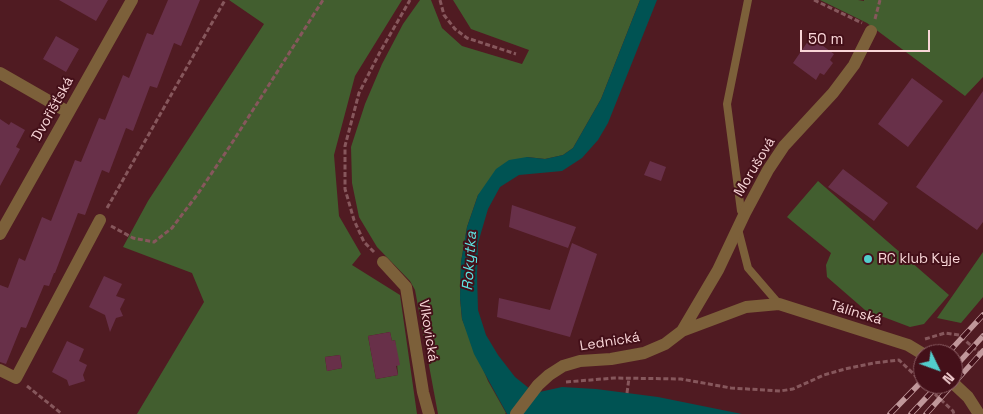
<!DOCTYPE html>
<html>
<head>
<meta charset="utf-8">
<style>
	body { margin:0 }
	#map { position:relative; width:983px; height:414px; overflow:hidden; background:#501b22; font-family:"Space Grotesk",sans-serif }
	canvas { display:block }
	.north { position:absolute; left:913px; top:344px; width:50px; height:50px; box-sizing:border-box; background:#441019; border:1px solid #8c5f65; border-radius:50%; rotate:132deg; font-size:14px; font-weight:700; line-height:20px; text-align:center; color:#f9d6d8 }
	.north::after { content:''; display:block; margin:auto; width:18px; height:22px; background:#52cdcc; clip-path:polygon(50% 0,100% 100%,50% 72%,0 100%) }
	.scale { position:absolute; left:800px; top:30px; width:130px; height:22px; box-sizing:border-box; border:2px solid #f9d6d8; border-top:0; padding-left:6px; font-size:15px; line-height:18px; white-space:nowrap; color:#f9d6d8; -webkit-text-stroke:4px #441019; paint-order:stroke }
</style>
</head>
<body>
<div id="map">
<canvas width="983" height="414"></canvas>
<div class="north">N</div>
<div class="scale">50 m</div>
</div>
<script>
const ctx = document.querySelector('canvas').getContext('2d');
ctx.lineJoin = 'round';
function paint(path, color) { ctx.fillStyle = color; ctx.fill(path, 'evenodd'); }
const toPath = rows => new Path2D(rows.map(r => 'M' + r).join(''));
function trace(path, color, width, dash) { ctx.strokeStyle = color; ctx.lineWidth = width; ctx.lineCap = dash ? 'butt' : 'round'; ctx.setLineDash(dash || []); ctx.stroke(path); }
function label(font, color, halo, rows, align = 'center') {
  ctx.font = font + ' "Space Grotesk",sans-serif'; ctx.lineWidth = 4; ctx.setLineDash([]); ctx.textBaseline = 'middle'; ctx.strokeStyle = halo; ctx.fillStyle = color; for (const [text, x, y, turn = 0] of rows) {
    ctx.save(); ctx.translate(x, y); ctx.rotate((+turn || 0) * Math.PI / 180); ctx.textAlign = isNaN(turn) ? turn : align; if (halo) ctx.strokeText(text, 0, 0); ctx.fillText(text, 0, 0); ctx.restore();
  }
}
paint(toPath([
	[229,0,402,0,355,76,334,155,339,216,361,254,352,265,400,295,417,414,137,414,204,302,192,273,123,247,148,201,264,24],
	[390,332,392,341,395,340,398,375,376,379,368,336],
	[340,355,342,368,327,371,325,357],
	[420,0,431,0,442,28,462,46,522,64,529,50,471,29,453,0,640,0,601,99,573,148,563,155,545,159,527,157,478,195,467,227,461,262,460,298,462,319,488,381,506,413,505,414,438,414,415,290,410,281,377,247,359,217,352,183,351,147,365,104,382,64,403,24],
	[820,0,858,0,864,1,864,0,983,0,983,77,965,96,867,23],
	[818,181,949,295,924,324,910,327,865,310,827,277,826,265,831,253,787,217],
	[983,252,983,297,961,323,937,318]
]), '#425e2f');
paint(toPath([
	[640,0,657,0,608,123,598,140,582,158,562,171,519,175,500,187,488,209,478,243,477,275,478,310,486,335,498,355,515,377,535,393,562,387,596,389,658,397,742,414,507,414,474,354,462,319,460,298,461,262,467,227,478,195,496,169,509,160,527,157,545,159,563,155,573,148,601,99]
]), '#005353');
paint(toPath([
	[59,0,108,0,96,21],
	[168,0,200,0,181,46,174,43,157,88,150,86,133,131,126,128,109,173,102,170,85,215,78,213,55,273,54,273,49,286,44,285,26,328,21,327,6,364,0,362,0,285,8,288,19,258,25,261,42,217,51,221,75,160,81,162,99,118,105,120,123,75,129,78,147,33,153,35],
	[56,36,79,49,66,72,43,59],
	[811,37,834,54,830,60,833,63,824,75,820,73,816,80,793,63],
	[912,78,943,101,908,147,878,124],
	[983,91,983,222,977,230,916,187],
	[0,119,9,125,11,122,25,130,16,147,20,149,0,186],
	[650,161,666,167,661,181,644,175],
	[843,169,888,203,874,221,828,187],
	[512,205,576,227,568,248,509,227],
	[572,243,597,254,570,337,497,317,499,298,550,310],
	[104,276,122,284,116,296,125,299,120,309,123,316,116,318,110,332,105,315,89,307],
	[390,332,392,341,395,340,400,365,396,366,398,375,376,379,368,336],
	[67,341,84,349,79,361,87,365,83,375,85,381,69,386,67,380,52,372],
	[340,355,342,368,327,371,325,357]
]), '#683049');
trace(toPath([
	[440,0,444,15,455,29,467,38,516,54],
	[814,0,862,23],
	[875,19,880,0],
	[107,208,225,0],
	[111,226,133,238,154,242,172,228,197,195,230,146,323,0],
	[374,252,364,242,354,220,345,189,345,146,359,93,380,52,410,0],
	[925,339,945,333,959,335,983,356],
	[566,382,614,378,681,379,731,388,780,391,793,389,824,375,845,369,874,363,899,360,923,383],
	[924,384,953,411,954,414],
	[27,386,62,414],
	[627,393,629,378]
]), '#86575c', 3, [5, 2.5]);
trace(toPath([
	[745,213,741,211,727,104,748,0],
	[738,229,748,268,779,304]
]), '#7c603a', 8);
trace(toPath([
	[0,73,68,112],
	[0,234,132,0],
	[383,262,406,287,423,392,429,414],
	[682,331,718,270,745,213,768,170,784,146,833,93,854,65,871,31],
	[0,370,16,378,100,220],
	[953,383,968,397,979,414],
	[516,414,538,385,549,375,563,366,580,361,611,359,644,353,665,344,682,331,746,307,779,304,908,345,923,354]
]), '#7c603a', 12);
const rail = toPath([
	[947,354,983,315],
	[953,369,983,336],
	[890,414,923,380],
	[911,414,939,384],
	[926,414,983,351]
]);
trace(rail, '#c0979a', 5.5);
trace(rail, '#441019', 4, [11]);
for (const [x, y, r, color] of [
	[868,259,5,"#52cdcc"]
]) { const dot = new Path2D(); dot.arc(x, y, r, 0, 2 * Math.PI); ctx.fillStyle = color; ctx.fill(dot); trace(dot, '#441019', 2); }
label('14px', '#f9d6d8', '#441019', [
	["Dvořišťská",53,109,-61],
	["Morušová",755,167,-59],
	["Tálínská",856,313,17],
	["Vlkovická",428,331,81],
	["Lednická",610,342,-9]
]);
label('14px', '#f9d6d8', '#441019', [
	["RC klub Kyje",878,259]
], 'left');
label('italic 15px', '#5ee3e2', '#441019', [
	["Rokytka",470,261,-86]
]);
</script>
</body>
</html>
